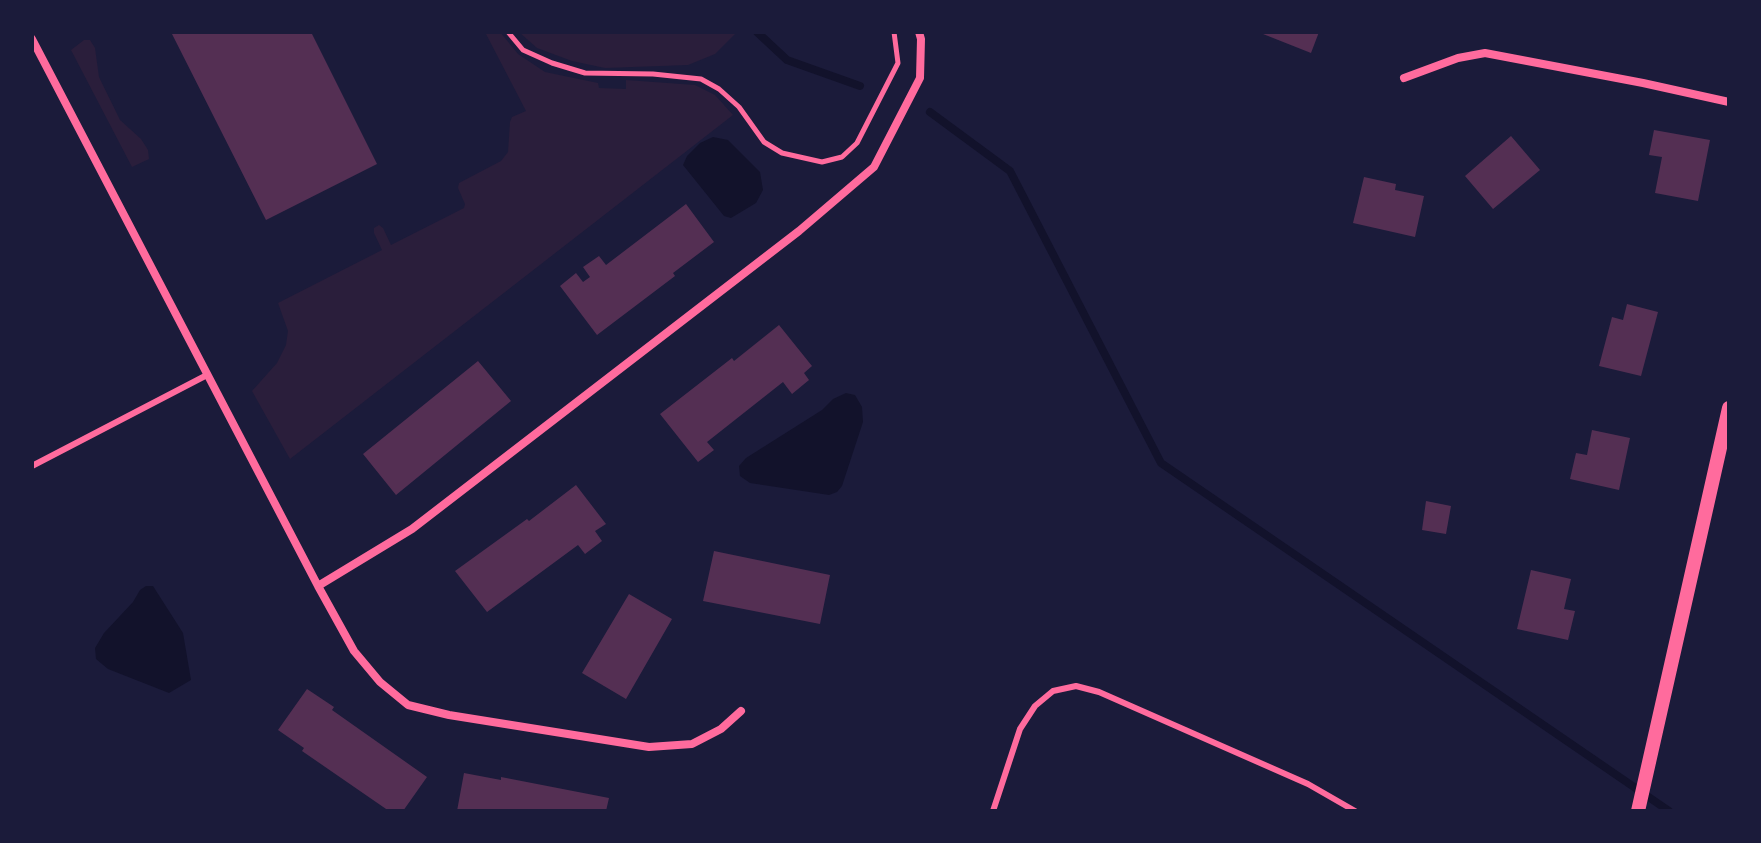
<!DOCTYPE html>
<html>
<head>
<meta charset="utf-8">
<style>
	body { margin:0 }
	#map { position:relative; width:1761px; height:843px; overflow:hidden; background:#1b1b3a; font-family:"Titillium Web",sans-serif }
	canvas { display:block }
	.frame { position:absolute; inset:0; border:34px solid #1b1b3a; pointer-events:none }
</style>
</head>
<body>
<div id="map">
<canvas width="1761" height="843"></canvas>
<div class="frame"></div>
</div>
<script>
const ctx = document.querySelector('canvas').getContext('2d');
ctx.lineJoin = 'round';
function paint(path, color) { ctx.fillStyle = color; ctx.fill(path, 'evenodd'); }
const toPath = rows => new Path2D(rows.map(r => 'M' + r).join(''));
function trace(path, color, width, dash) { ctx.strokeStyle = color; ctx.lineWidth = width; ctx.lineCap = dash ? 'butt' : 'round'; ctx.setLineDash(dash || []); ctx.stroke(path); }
paint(toPath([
	[485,32,500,32,518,54,545,72,598,83,599,88,626,89,626,80,695,85,715,95,733,115,290,459,252,391,277,363,286,345,288,331,278,303,382,250,374,233,374,228,379,225,383,228,391,245,464,208,465,204,458,188,459,183,501,161,508,152,510,122,512,117,526,111],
	[519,32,735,32,735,34,715,54,688,65,605,68,572,61,537,48],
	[84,40,90,40,95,48,99,77,120,120,141,139,148,150,149,159,132,167,71,50]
]), '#2a1e3b');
paint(toPath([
	[713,137,728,140,760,172,763,190,756,203,731,218,724,216,683,165,687,156,700,143],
	[846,393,855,395,862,407,863,422,842,486,837,492,829,495,750,483,740,476,739,466,746,458,822,410,833,399],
	[146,586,153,586,183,633,191,680,169,693,108,669,96,659,95,648,104,633,133,602,140,590]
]), '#12122b');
trace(toPath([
	[757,32,787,60,860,86],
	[930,112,1010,171,1161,463,1669,811]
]), '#12122b', 8);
paint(toPath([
	[171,32,311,32,377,164,266,220],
	[1258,32,1319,32,1311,53],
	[1654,130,1710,140,1698,201,1655,193,1662,157,1649,155],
	[1511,136,1540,170,1493,209,1465,176],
	[1364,177,1396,184,1395,190,1424,196,1415,237,1353,223],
	[686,204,714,242,673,273,675,276,597,335,560,286,576,273,583,282,590,277,583,267,599,256,606,265],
	[1627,304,1658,312,1641,376,1599,366,1612,317,1623,320],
	[779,325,812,366,804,373,809,380,792,394,783,382,707,442,714,450,698,462,660,414,732,358,734,361],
	[478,361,511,401,396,495,363,454],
	[1592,430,1630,438,1619,490,1570,479,1576,453,1587,455],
	[576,485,606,524,595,531,602,541,585,554,578,545,487,612,455,571,527,519,529,521],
	[1426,501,1451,506,1446,534,1422,530],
	[714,551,830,575,820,624,703,601],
	[1531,570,1571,579,1564,609,1575,611,1568,640,1517,629],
	[629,594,672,619,626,699,582,673],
	[307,689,334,707,332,710,427,777,403,811,389,811,302,751,304,748,278,730],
	[464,773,501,780,501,777,609,798,606,811,457,811]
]), '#542f53');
trace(toPath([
	[508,32,523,50,552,63,585,73,653,74,701,79,719,89,739,107,764,142,782,153,822,162,842,157,857,143,898,63,894,32]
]), '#ff6b9d', 5);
trace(toPath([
	[32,466,207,375],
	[993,811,1020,729,1035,706,1053,691,1076,686,1099,692,1308,784,1355,811]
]), '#ff6b9d', 6);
trace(toPath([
	[32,39,318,586,354,651,380,682,408,705,449,715,649,747,692,744,721,729,741,711],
	[1404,78,1458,58,1485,53,1643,83,1729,102],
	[318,586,412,529,799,231,874,167,920,78,921,39,919,32]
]), '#ff6b9d', 8);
trace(toPath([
	[1638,811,1729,408]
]), '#ff6b9d', 14);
</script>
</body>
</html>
